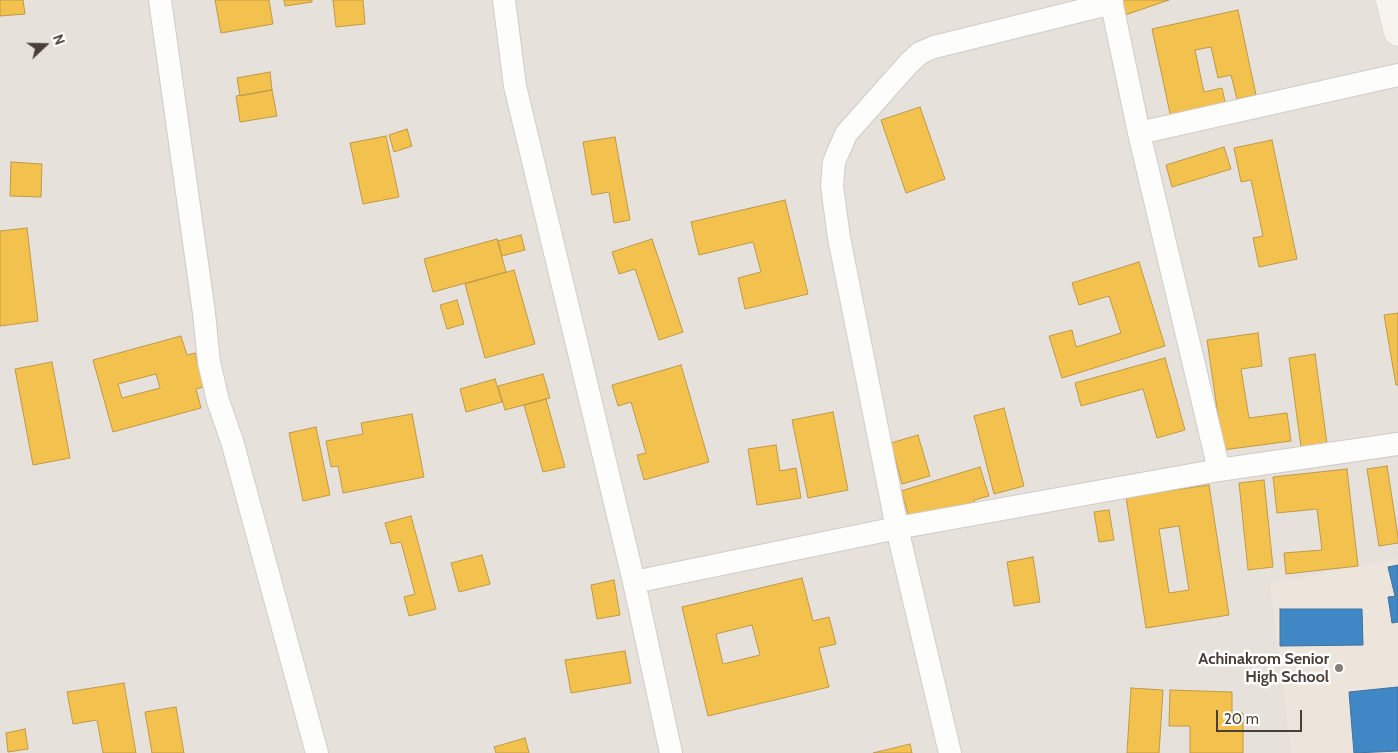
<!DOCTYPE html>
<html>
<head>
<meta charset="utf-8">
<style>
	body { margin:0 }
	#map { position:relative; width:1398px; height:753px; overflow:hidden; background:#f2f0ed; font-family:Cabin,sans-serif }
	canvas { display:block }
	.north { position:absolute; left:20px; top:20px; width:50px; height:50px; -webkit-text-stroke:4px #fff; paint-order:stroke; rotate:69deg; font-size:14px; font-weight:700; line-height:20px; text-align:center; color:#4a3f38 }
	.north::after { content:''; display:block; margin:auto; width:18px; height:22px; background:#4a3f38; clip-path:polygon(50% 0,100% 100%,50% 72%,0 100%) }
	.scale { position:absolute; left:1216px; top:710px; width:86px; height:22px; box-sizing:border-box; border:2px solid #4a3f38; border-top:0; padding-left:6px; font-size:15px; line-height:18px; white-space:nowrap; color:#4a3f38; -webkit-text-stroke:4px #fff; paint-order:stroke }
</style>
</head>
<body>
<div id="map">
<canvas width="1398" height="753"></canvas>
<div class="north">N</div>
<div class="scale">20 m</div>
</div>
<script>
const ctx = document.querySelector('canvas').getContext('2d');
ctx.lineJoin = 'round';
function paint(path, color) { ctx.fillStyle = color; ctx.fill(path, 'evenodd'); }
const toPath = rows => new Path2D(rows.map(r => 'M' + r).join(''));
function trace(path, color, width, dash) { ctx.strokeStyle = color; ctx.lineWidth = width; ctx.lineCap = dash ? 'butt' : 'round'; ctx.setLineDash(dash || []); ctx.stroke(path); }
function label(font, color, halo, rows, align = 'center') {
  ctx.font = font + ' Cabin,sans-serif'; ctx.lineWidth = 5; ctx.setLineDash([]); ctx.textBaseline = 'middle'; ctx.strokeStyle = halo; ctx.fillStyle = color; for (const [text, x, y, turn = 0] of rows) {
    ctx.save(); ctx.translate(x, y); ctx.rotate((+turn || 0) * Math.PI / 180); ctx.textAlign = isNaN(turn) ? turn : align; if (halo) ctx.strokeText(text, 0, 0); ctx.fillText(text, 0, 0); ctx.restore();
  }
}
paint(toPath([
	[0,0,1398,0,1398,753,0,753]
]), '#e6e1da');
paint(toPath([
	[1398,559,1398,753,1291,753,1270,584]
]), '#ede5dc');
const homes = toPath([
	[0,0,23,0,25,14,0,16,0,0],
	[215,0,269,0,273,24,221,33,215,0],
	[284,0,312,0,312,2,285,6,284,0],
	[333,0,363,0,365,24,336,27,333,0],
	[1120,0,1169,0,1125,15,1120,0],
	[1238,10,1256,95,1237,99,1231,75,1218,78,1211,47,1195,50,1204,92,1222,88,1226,106,1171,118,1152,29,1238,10],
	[270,72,272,90,240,96,237,78,270,72],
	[272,90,277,116,240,122,236,96,272,90],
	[920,107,945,179,906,193,881,120,920,107],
	[407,129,412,146,394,152,389,135,407,129],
	[386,136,399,197,363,204,350,143,386,136],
	[615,137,630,220,614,223,609,192,592,195,583,142,615,137],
	[1272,140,1297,259,1259,267,1253,238,1263,236,1251,180,1241,182,1234,148,1272,140],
	[1224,147,1231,169,1172,187,1166,165,1224,147],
	[11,162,42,164,41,197,10,196,11,162],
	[785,200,808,294,745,309,738,278,761,272,753,242,699,255,691,222,785,200],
	[27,228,38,321,0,326,0,231,27,228],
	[521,235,525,250,502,256,498,241,521,235],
	[497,239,506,272,433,292,424,259,497,239],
	[652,239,683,332,659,340,635,269,619,274,612,252,652,239],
	[1139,262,1165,346,1062,378,1049,336,1072,330,1076,347,1121,333,1109,296,1079,305,1072,283,1139,262],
	[514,270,535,344,485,358,465,284,514,270],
	[457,300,464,324,447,329,440,305,457,300],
	[1398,313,1398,385,1396,385,1384,315,1398,313],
	[1258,333,1262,366,1241,369,1249,418,1287,413,1291,441,1223,450,1207,340,1258,333],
	[181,336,187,355,195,353,204,387,196,389,201,408,113,432,93,360,181,336],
	[156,374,160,388,122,398,118,384,156,374],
	[1315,354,1327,444,1301,447,1289,358,1315,354],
	[1165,358,1185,430,1157,438,1143,389,1081,406,1075,383,1165,358],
	[52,362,70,458,33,465,15,369,52,362],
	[681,365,709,462,644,480,637,455,646,453,631,402,618,406,612,385,681,365],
	[543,374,550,398,505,410,498,386,543,374],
	[495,379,502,402,466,412,460,389,495,379],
	[546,399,565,467,543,472,524,405,546,399],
	[1004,408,1024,486,994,494,974,416,1004,408],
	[833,412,848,490,808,498,792,420,833,412],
	[412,414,424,477,343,493,338,466,331,467,326,441,363,434,361,423,412,414],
	[316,427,330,495,303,501,289,433,316,427],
	[918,435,930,476,902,484,891,443,918,435],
	[776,445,780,471,796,468,801,498,757,505,748,449,776,445],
	[1387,466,1398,536,1398,543,1379,546,1367,469,1387,466],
	[980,467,989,496,974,500,976,508,910,520,901,491,980,467],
	[1347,469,1358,566,1286,574,1284,553,1322,550,1317,509,1277,513,1273,477,1347,469],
	[1264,480,1273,567,1248,570,1239,483,1264,480],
	[1209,485,1229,615,1146,628,1126,497,1209,485],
	[1179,526,1189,590,1169,593,1159,529,1179,526],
	[1109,510,1114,540,1099,542,1094,512,1109,510],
	[411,516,436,609,409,616,404,597,415,594,401,542,391,544,385,523,411,516],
	[482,555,490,584,459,592,451,563,482,555],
	[1033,557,1040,602,1014,606,1007,562,1033,557],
	[802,578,813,621,829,617,836,644,819,648,829,687,708,716,682,607,802,578],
	[752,625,760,655,723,664,716,634,752,625],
	[614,580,620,615,597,619,591,585,614,580],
	[625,651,631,683,571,693,565,660,625,651],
	[124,683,136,753,103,753,97,720,73,724,67,692,124,683],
	[1131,688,1163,690,1159,753,1127,753,1131,688],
	[1170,690,1232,692,1232,713,1243,713,1243,753,1190,753,1190,726,1169,726,1170,690],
	[176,707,184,753,152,753,145,712,176,707],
	[25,729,28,749,8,752,6,733,25,729],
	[525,738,529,753,496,753,494,747,525,738],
	[910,744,912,753,873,753,910,744]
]);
paint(homes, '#f2c14e');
trace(homes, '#c09a47', 1);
const schools = toPath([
	[1398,565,1398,595,1395,596,1388,567,1398,565],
	[1398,596,1398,622,1392,623,1388,597,1398,596],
	[1280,609,1362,609,1363,645,1280,646,1280,609],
	[1398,687,1398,751,1354,753,1349,692,1398,687]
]);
paint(schools, '#3f88c5');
trace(schools, '#42729b', 1);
const street = toPath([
	[160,0,204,313,209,362,218,401,232,441,317,753],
	[504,0,515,86,634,582,671,753],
	[1111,0,1139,133,1219,470],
	[1139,133,1398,75],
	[634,582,897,528,839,238,832,186,834,162,846,134,909,63,920,53,934,47,1112,3],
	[950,753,897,528,1219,470,1398,444]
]);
const secondary = toPath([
	[1390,0,1398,32]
]);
trace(street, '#cfccc9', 24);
trace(secondary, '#d3cdc5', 29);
trace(street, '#fdfdfc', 22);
trace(secondary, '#f7f4f0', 28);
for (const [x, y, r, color] of [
	[1339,668,5,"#857d77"]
]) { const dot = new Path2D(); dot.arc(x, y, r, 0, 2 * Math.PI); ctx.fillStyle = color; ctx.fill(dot); trace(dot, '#fff', 2); }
label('bold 16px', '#4a3f38', '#fff', [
	["Achinakrom Senior",1329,659],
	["High School",1329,677]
], 'right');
</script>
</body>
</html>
